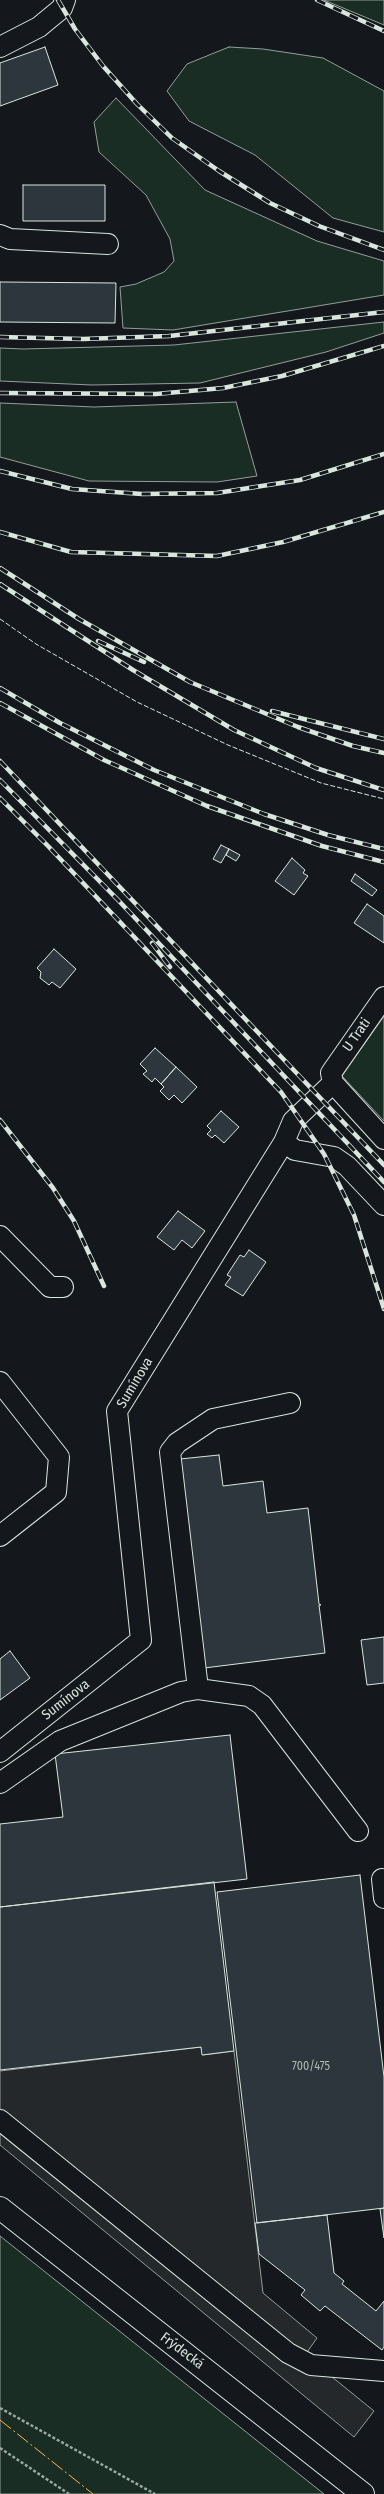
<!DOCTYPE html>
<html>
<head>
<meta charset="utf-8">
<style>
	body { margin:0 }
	canvas { display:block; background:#14181c }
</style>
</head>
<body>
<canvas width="384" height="2494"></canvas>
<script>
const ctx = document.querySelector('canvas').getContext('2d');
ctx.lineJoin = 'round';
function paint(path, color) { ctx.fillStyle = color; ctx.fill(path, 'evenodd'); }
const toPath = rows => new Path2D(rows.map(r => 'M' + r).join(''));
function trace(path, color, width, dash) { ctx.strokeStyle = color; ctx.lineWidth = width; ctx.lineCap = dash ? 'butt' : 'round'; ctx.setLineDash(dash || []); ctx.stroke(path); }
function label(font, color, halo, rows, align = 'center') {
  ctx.font = font + ' "Fira Sans Condensed",sans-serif'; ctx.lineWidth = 3; ctx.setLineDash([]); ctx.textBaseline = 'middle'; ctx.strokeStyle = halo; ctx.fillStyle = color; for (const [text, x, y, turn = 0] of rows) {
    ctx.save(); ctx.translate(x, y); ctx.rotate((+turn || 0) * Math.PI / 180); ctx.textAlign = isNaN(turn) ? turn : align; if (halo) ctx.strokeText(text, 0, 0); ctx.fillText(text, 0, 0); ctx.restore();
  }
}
const green = toPath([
	[324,0,384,0,384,25,324,0],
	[229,47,263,49,323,58,384,91,384,232,333,218,255,155,189,121,167,91,187,64,229,47],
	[116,98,205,190,317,241,384,261,384,295,173,330,123,328,120,287,136,284,164,272,174,261,170,239,146,195,99,152,94,122,116,98],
	[384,322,384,333,326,352,200,383,92,385,0,381,0,348,23,349,174,345,384,322],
	[236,402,257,476,217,482,89,481,0,457,0,403,94,407,236,402],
	[384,1016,384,1121,342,1076,384,1016],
	[0,2236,324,2494,0,2494,0,2236]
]);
paint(green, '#1a2d24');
trace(green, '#939e99', 1);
const parking = toPath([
	[201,2047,203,2055,234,2051,263,2293,317,2338,305,2355,374,2411,354,2437,0,2145,0,2071,201,2047]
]);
paint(parking, '#24282b');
trace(parking, '#939e99', 1);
const building = toPath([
	[45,47,58,85,0,106,0,63,45,47],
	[23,185,105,185,105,221,23,221,23,185],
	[0,282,116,283,115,323,0,322,0,282],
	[221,845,229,849,221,863,213,859,221,845],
	[229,849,240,855,236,861,226,855,229,849],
	[292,858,305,870,303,873,308,876,294,895,275,881,292,858],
	[355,874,377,890,372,896,351,881,355,874],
	[367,904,384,916,384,943,354,923,367,904],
	[54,949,76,969,60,988,52,982,49,985,40,978,41,972,37,968,54,949],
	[155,1048,176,1067,161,1084,155,1078,152,1082,143,1074,147,1071,140,1064,155,1048],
	[176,1067,197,1087,182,1103,174,1095,169,1100,160,1091,164,1087,161,1084,176,1067],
	[221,1111,239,1127,224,1143,215,1135,212,1138,207,1134,211,1130,207,1126,221,1111],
	[178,1211,205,1231,192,1248,182,1240,174,1250,157,1237,178,1211],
	[249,1250,266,1262,243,1296,225,1285,231,1277,227,1275,240,1255,244,1257,249,1250],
	[219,1455,223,1486,263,1481,267,1513,308,1508,319,1604,321,1605,319,1605,325,1653,204,1668,180,1459,219,1455],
	[384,1637,384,1683,367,1685,361,1640,384,1637],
	[10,1651,30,1678,0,1700,0,1659,10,1651],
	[230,1735,247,1879,0,1907,0,1824,63,1817,55,1754,230,1735],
	[360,1875,384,2077,384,2208,257,2223,217,1892,360,1875],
	[214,1882,234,2051,202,2055,201,2047,0,2070,0,1907,214,1882],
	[384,2208,384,2238,380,2209,384,2208],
	[327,2215,334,2273,344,2281,342,2284,376,2311,384,2301,384,2347,382,2350,325,2306,320,2311,301,2295,305,2290,259,2254,255,2223,327,2215]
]);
paint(building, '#2c363c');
trace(building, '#d8e6dc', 1);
const minor = toPath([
	[0,47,39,27,62,8,65,0],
	[0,235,10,239,108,244],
	[333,1083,384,1139],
	[284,1142,295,1150,334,1157,347,1166,384,1205],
	[0,1236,50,1287,63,1287],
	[0,1382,59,1457,56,1492,0,1536],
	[198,1689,170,1452,177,1443,213,1419,290,1403],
	[0,1752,141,1640,117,1411,284,1142,293,1121,333,1083,331,1073,384,997],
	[0,1783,60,1741,181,1692,198,1689,249,1696,262,1705,358,1831],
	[382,1879,384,1898],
	[0,2120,288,2353,311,2365,384,2371]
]);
const major = toPath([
	[0,2208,363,2494]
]);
trace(minor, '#d8e6dc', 22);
trace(major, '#d8e6dc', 24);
trace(toPath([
	[0,2408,155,2494],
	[0,2448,69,2494]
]), '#9da8a2', 2.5, [3, 2]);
trace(minor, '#14181c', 20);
trace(major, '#14181c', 22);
const rail = toPath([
	[58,0,75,29,103,66,137,104,172,138,219,171,270,203,319,226,384,250],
	[317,0,384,31],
	[0,337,83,339,169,336,384,312],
	[0,393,156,394,223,388,282,376,384,346],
	[0,471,72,489,142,494,217,493,300,480,384,454],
	[0,532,71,552,217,556,283,542,384,512],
	[0,568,79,619,190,682,298,727,353,746,384,753],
	[0,584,133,670,234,730,316,768,384,790],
	[98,641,144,662],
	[0,688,60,723,154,770,264,814,328,835,384,849],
	[0,703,104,760,207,806,322,846,384,862],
	[272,711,384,739],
	[0,761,384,1165],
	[0,780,119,901,384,1182],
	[0,798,48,846,281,1092,324,1154,354,1215,384,1309],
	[152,943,170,967],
	[0,1120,53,1188,74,1221,104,1286]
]);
trace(rail, '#d8e6dc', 4.5);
trace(rail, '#14181c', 3, [9]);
trace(toPath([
	[0,619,36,644,137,702,228,745,321,783,384,799]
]), '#d8e6dc', 1, [5, 2]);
trace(toPath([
	[0,2420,93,2494]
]), '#ffb74d', 1, [14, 3, 2, 3]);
label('12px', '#adbab4', null, [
	["700/475",311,2067]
]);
label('14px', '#d8e6dc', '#14181c', [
	["U Trati",357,1035,-55],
	["Sumínova",135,1383,-59],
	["Sumínova",66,1700,-38],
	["Frýdecká",182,2351,37]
]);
</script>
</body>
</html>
